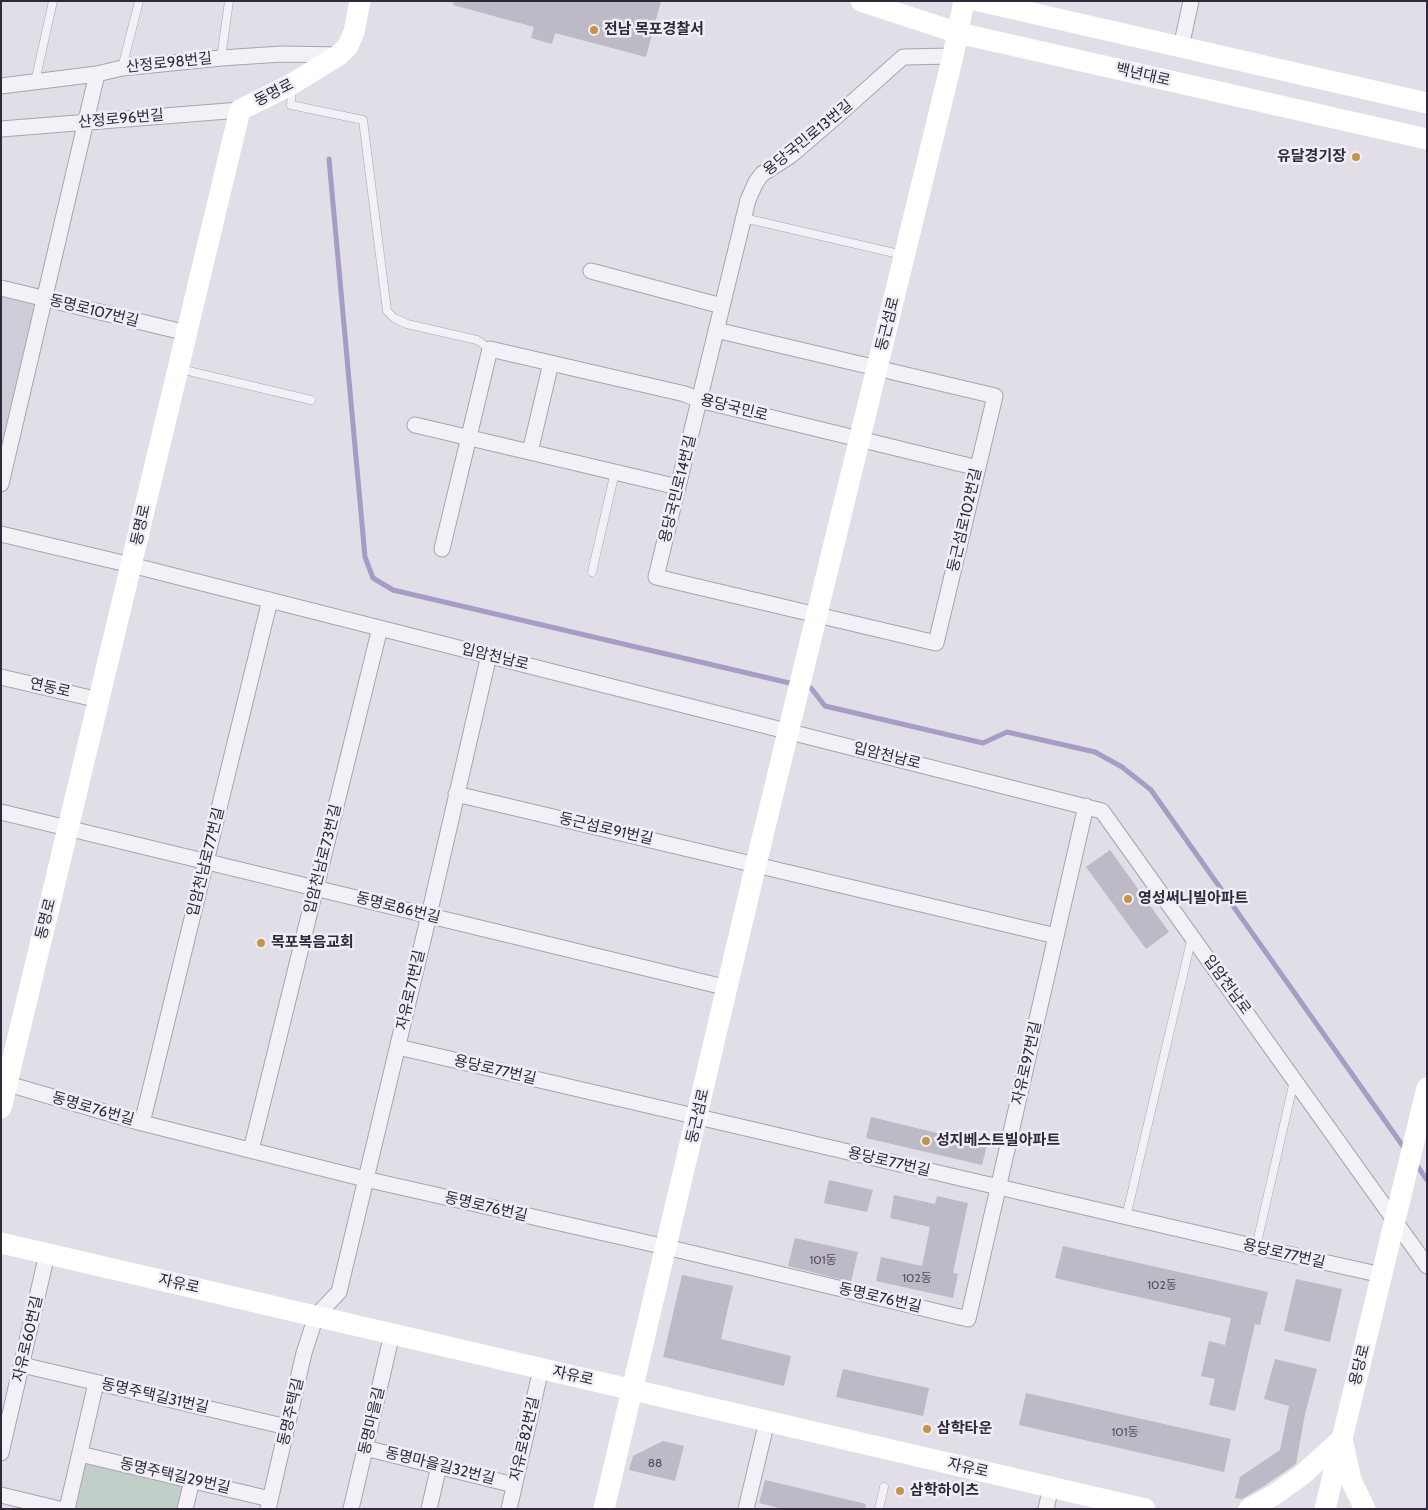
<!DOCTYPE html>
<html>
<head>
<meta charset="utf-8">
<style>
	body { margin:0 }
	#map { position:relative; width:1428px; height:1510px; overflow:hidden; background:#e1dee7; font-family:Cabin,sans-serif }
	canvas { display:block }
	.frame { position:absolute; inset:0; border:2px solid #30293c; pointer-events:none }
</style>
</head>
<body>
<div id="map">
<canvas width="1428" height="1510"></canvas>
<div class="frame"></div>
</div>
<script>
const ctx = document.querySelector('canvas').getContext('2d');
ctx.lineJoin = 'round';
function paint(path, color) { ctx.fillStyle = color; ctx.fill(path, 'evenodd'); }
const toPath = rows => new Path2D(rows.map(r => 'M' + r).join(''));
function trace(path, color, width, dash) { ctx.strokeStyle = color; ctx.lineWidth = width; ctx.lineCap = dash ? 'butt' : 'round'; ctx.setLineDash(dash || []); ctx.stroke(path); }
function label(font, color, halo, rows, align = 'center') {
  ctx.font = font + ' Cabin,"Noto Sans KR",sans-serif'; ctx.lineWidth = 5; ctx.setLineDash([]); ctx.textBaseline = 'middle'; ctx.strokeStyle = halo; ctx.fillStyle = color; for (const [text, x, y, turn = 0] of rows) {
    ctx.save(); ctx.translate(x, y); ctx.rotate((+turn || 0) * Math.PI / 180); ctx.textAlign = isNaN(turn) ? turn : align; if (halo) ctx.strokeText(text, 0, 0); ctx.fillText(text, 0, 0); ctx.restore();
  }
}
paint(toPath([
	[1,296,38,305,1,458]
]), '#d1cdd8');
paint(toPath([
	[83,1463,185,1487,180,1509,79,1509,72,1507]
]), '#c0d0c8');
trace(toPath([
	[329,159,365,557,373,578,393,590,794,684],
	[805,686,811,688,825,706,983,743,1007,732,1095,752,1122,767,1151,790,1405,1149],
	[1416,1164,1427,1180]
]), '#a79cc4', 5);
paint(toPath([
	[454,1,661,1,646,57,555,33,552,44,531,38,534,27,453,5],
	[1110,850,1169,932,1146,949,1086,867],
	[871,1117,987,1145,982,1165,866,1138],
	[829,1180,873,1190,867,1212,824,1203],
	[894,1195,935,1204,937,1196,968,1203,953,1273,958,1274,953,1298,876,1281,881,1257,922,1266,930,1227,890,1218],
	[795,1238,858,1252,851,1282,788,1266],
	[1063,1246,1268,1292,1260,1325,1255,1324,1235,1411,1209,1405,1215,1379,1201,1376,1209,1341,1225,1345,1231,1318,1055,1278],
	[682,1275,733,1286,721,1339,791,1356,784,1386,663,1357],
	[1296,1279,1342,1289,1330,1342,1284,1331],
	[1275,1359,1317,1369,1305,1414,1296,1464,1264,1486,1242,1499,1235,1498,1240,1477,1280,1450,1289,1406,1264,1399],
	[843,1369,929,1388,923,1416,836,1397],
	[1026,1393,1231,1439,1224,1472,1019,1425],
	[663,1441,684,1446,675,1481,629,1470,633,1456],
	[765,1480,866,1504,865,1509,783,1509,759,1503]
]), '#beb9c6');
const lane = toPath([
	[221,58,229,1],
	[122,68,139,1],
	[35,82,53,1],
	[292,87,291,105,363,120,387,311,394,318,407,324,477,340,490,349],
	[744,218,903,255],
	[180,369,311,400],
	[592,572,615,472],
	[1126,1217,1192,937],
	[1256,1247,1294,1081],
	[879,1509,884,1487]
]);
const street = toPath([
	[1181,47,1191,1],
	[1,86,97,74,122,68,221,58,282,54,339,55],
	[1,129,240,110],
	[591,271,722,306],
	[1,288,187,333],
	[716,330,995,396,936,643,656,577,748,200,756,182,762,174,790,156,838,115,903,57,953,56],
	[415,425,678,487],
	[530,452,551,363],
	[1,484,97,74],
	[1,534,131,565,1102,811,1427,1266],
	[442,549,490,349,685,394,699,400,978,468],
	[1,677,99,700],
	[456,794,1056,936],
	[1,812,728,988],
	[398,1047,1256,1247,1382,1275],
	[1,1082,142,1123,365,1179,666,1247,968,1319,1086,806],
	[142,1123,270,600],
	[251,1150,380,628],
	[22,1365,287,1427],
	[365,1448,514,1485],
	[1,1453,47,1254],
	[80,1454,270,1499],
	[1,1495,59,1509],
	[67,1509,96,1383],
	[185,1509,192,1481],
	[268,1509,304,1353,316,1316,339,1292,429,915,489,655],
	[351,1509,392,1334],
	[429,1509,439,1466],
	[509,1509,541,1369],
	[746,1509,767,1421],
	[1046,1509,1051,1487]
]);
trace(lane, '#a8a4b0', 9);
trace(street, '#a8a4b0', 17);
trace(lane, '#f3f1f5', 8);
trace(street, '#f3f1f5', 15);
trace(toPath([
	[861,1,958,33,1427,139],
	[979,1,1427,103],
	[1,1108,240,110,292,84,339,55,348,46,354,32,360,1],
	[1,1243,1145,1509],
	[604,1509,756,864,953,56,964,1],
	[1249,1509,1274,1495,1302,1475,1342,1439,1351,1480,1365,1509],
	[1325,1509,1427,1088]
]), '#fff', 21);
for (const [x, y, r, color] of [
	[594,30,5,"#c4944b"],
	[1356,157,5,"#c4944b"],
	[1128,899,5,"#c4944b"],
	[261,943,5,"#c4944b"],
	[926,1141,5,"#c4944b"],
	[927,1429,5,"#c4944b"],
	[900,1491,5,"#c4944b"]
]) { const dot = new Path2D(); dot.arc(x, y, r, 0, 2 * Math.PI); ctx.fillStyle = color; ctx.fill(dot); trace(dot, '#f0eef4', 2); }
label('12px', '#544d5e', null, [
	["101동",823,1260],
	["102동",917,1278],
	["102동",1162,1285],
	["101동",1125,1432],
	["88",655,1463]
]);
label('bold 15px', '#30293c', '#f0eef4', [
	["전남 목포경찰서",604,30],
	["유달경기장",1346,157,"right"],
	["영성써니빌아파트",1138,899],
	["목포복음교회",271,943],
	["성지베스트빌아파트",936,1141],
	["삼학타운",937,1429],
	["삼학하이츠",910,1491]
], 'left');
label('15px', '#30293c', '#f0eef4', [
	["산정로98번길",169,63,-6],
	["백년대로",1143,75,13],
	["동명로",274,93,-27],
	["산정로96번길",121,119,-5],
	["용당국민로13번길",808,138,-39],
	["동명로107번길",94,311,14],
	["둥근섬로",888,324,-76],
	["용당국민로",734,408,14],
	["용당국민로14번길",678,489,-76],
	["둥근섬로102번길",965,520,-77],
	["동명로",141,525,-77],
	["입암천남로",495,657,14],
	["연동로",50,688,13],
	["입암천남로",887,756,14],
	["둥근섬로91번길",606,829,13],
	["입암천남로73번길",323,859,-76],
	["입암천남로77번길",206,862,-76],
	["동명로86번길",398,908,14],
	["동명로",46,919,-76],
	["입암천남로",1227,985,54],
	["자유로71번길",411,990,-77],
	["자유로97번길",1027,1063,-77],
	["용당로77번길",495,1070,13],
	["동명로76번길",93,1109,16],
	["둥근섬로",698,1116,-77],
	["용당로77번길",889,1162,13],
	["동명로76번길",486,1207,13],
	["용당로77번길",1284,1254,13],
	["자유로",179,1284,13],
	["동명로76번길",880,1298,13],
	["자유로60번길",28,1339,-77],
	["용당로",1360,1365,-76],
	["자유로",573,1376,13],
	["동명주택길31번길",155,1396,13],
	["동명주택길",291,1412,-77],
	["동명마을길",372,1421,-77],
	["자유로82번길",525,1439,-77],
	["동명마을길32번길",440,1466,14],
	["자유로",968,1468,13],
	["동명주택길29번길",175,1476,13]
]);
</script>
</body>
</html>
